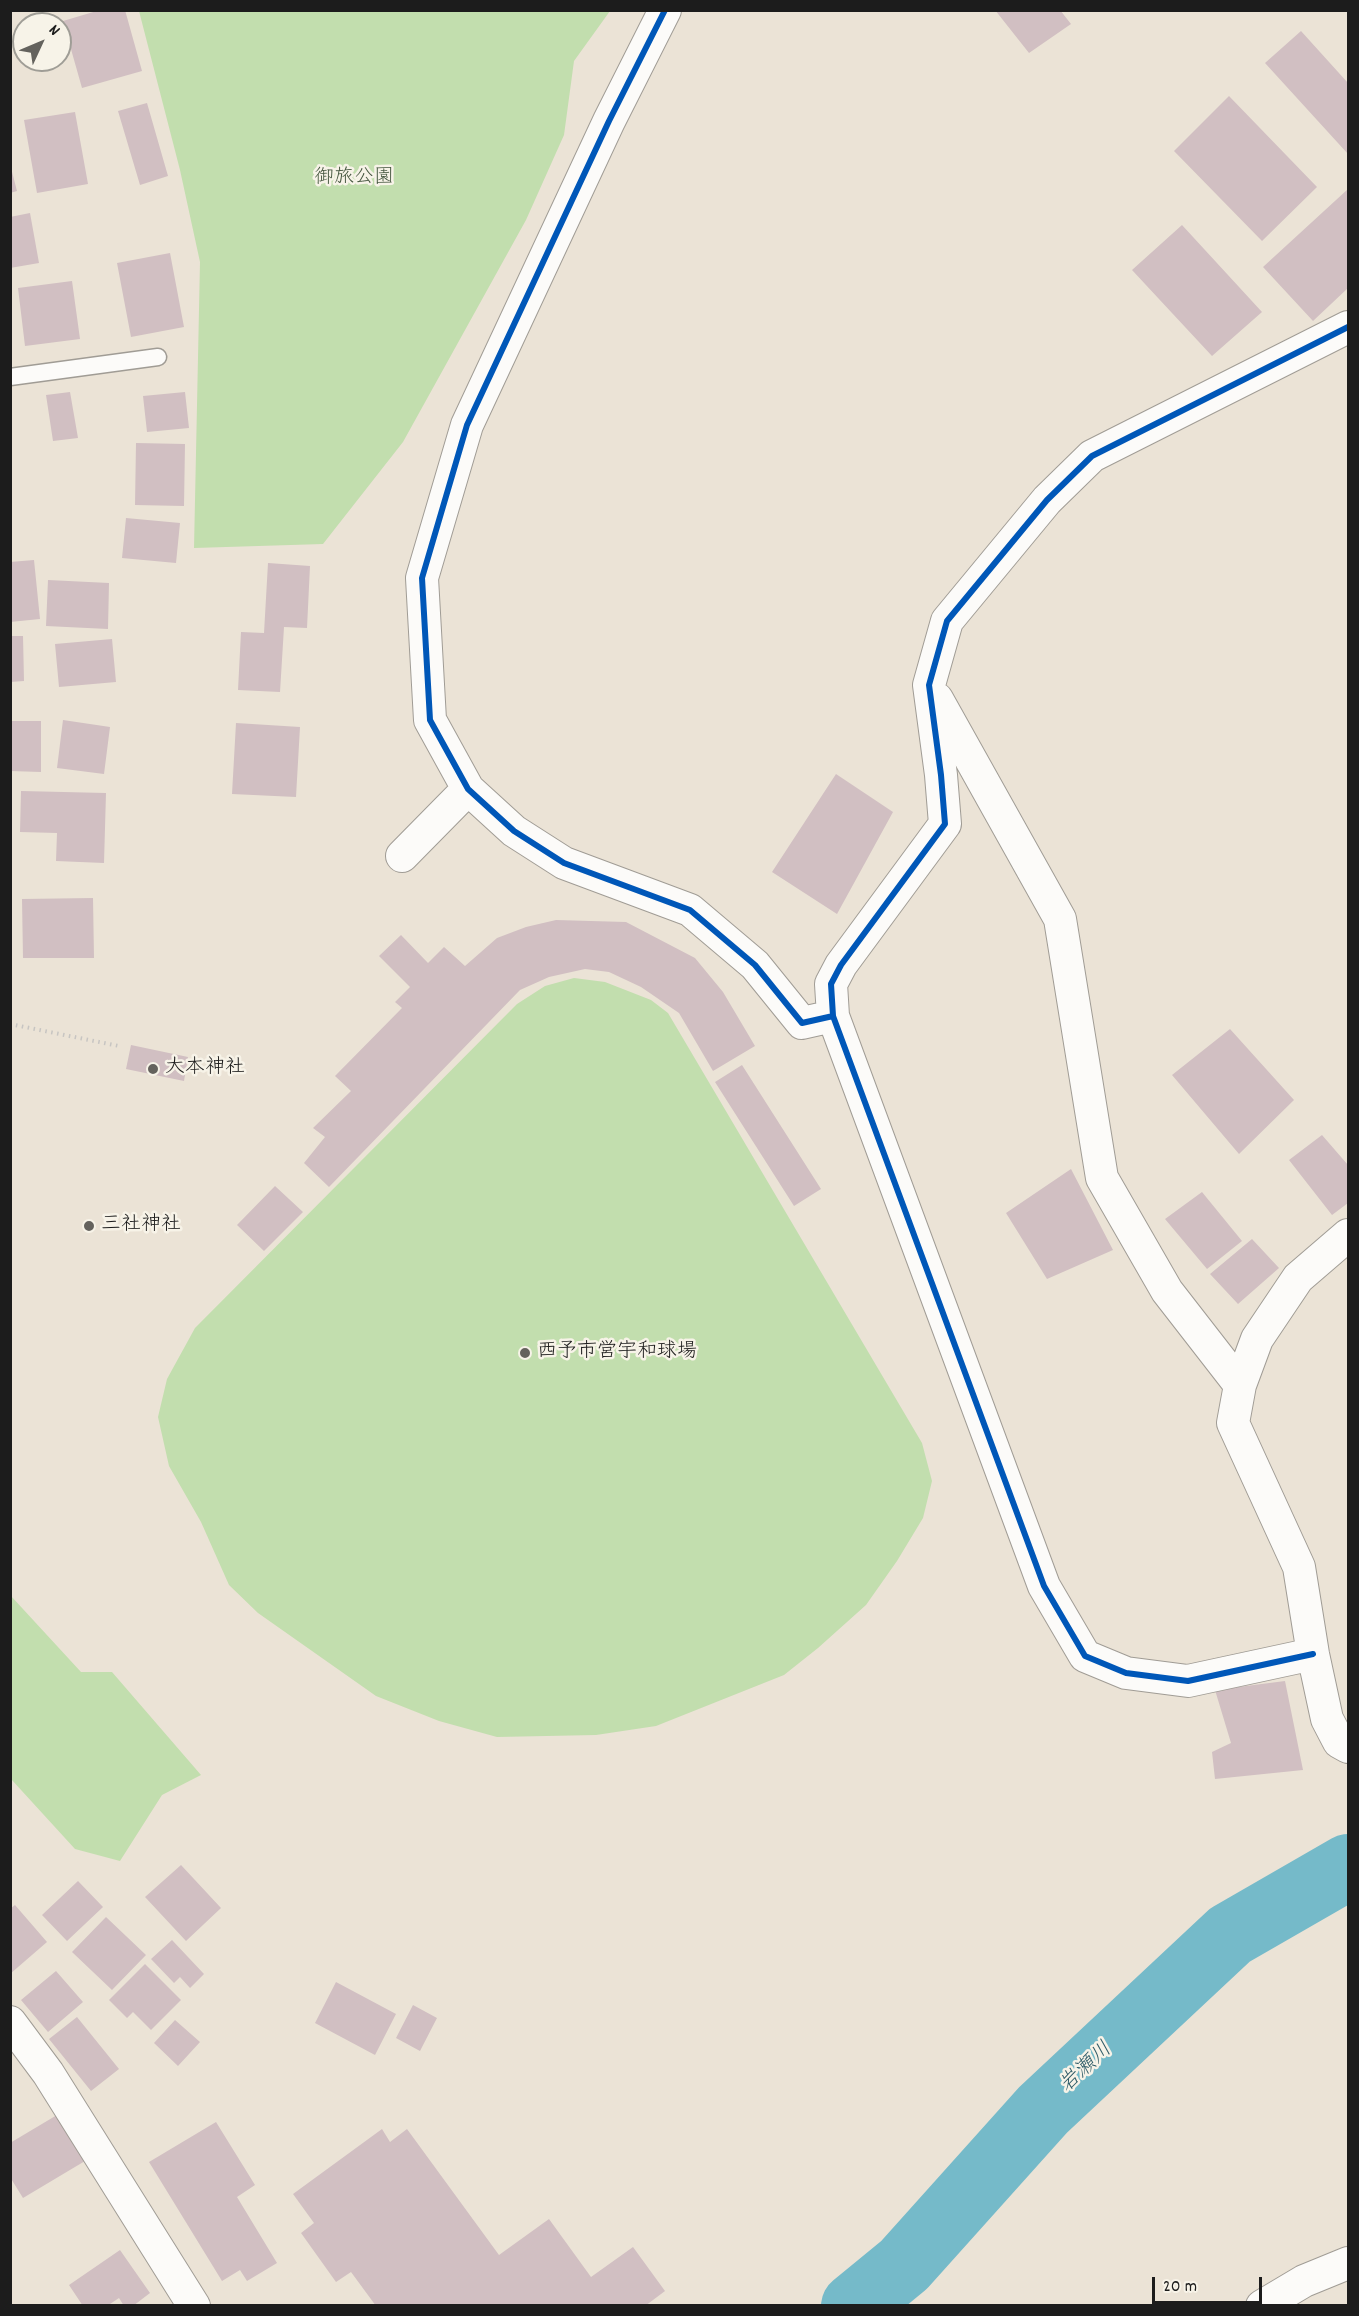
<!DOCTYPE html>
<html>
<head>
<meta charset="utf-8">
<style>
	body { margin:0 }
	#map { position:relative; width:1359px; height:2316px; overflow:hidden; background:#ebe3d6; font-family:Dekko,sans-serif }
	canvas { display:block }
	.frame { position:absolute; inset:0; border:12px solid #1c1c1c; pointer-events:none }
	.north { position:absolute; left:12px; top:12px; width:60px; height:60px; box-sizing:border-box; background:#f7f3e8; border:2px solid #9f9d96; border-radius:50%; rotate:46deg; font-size:16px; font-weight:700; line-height:24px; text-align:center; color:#1c1c1c }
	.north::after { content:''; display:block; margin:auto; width:21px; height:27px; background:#64625d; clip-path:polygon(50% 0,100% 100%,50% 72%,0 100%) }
	.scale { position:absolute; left:1152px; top:2277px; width:110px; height:27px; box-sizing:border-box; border:3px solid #1c1c1c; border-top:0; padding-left:8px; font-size:18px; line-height:21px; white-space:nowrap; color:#1c1c1c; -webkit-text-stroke:4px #f7f3e8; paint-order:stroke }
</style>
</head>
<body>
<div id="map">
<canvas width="1359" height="2316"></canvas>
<div class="frame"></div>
<div class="north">N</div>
<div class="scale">20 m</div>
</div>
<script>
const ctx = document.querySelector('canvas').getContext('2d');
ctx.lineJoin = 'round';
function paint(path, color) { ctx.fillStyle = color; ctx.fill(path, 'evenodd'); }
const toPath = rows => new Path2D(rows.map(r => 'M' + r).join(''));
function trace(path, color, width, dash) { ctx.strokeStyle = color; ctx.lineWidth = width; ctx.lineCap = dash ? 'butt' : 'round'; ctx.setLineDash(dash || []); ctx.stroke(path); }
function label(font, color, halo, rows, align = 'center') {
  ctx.font = font + ' Dekko,"Klee One",sans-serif'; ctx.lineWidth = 5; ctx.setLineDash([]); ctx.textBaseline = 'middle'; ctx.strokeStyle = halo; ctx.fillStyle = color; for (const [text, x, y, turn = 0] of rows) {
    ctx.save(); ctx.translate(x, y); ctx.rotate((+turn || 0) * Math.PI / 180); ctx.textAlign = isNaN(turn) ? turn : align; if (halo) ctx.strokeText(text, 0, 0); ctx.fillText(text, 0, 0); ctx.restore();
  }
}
paint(toPath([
	[139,11,610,11,574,61,564,135,526,220,403,442,323,544,194,548,200,262,180,170],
	[574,978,605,982,651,1000,668,1013,922,1443,932,1481,923,1518,897,1561,866,1605,818,1648,784,1675,656,1726,596,1735,497,1737,439,1721,376,1696,258,1613,229,1585,201,1522,169,1466,158,1417,167,1379,195,1328,517,1004,545,986],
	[11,1596,81,1672,112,1672,201,1775,162,1795,120,1861,75,1849,11,1779]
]), '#c2deae');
trace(toPath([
	[854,2306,904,2265,1043,2110,1230,1935,1348,1867]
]), '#75bac9', 66);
paint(toPath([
	[100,10,125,10,142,71,82,88,63,21],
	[995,10,1060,10,1071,24,1029,53],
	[1301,31,1348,83,1348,154,1265,63],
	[1229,96,1317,187,1262,241,1174,151],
	[147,103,168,176,140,185,118,111],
	[75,112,88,184,37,193,24,120],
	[10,164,17,191,10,193],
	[1348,189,1348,288,1313,321,1263,267],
	[30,213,39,263,10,268,10,217],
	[1182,225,1262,312,1212,356,1132,270],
	[170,253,184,327,131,337,117,263],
	[72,281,80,339,25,346,18,288],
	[70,392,78,438,53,441,46,395],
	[185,392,189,428,147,432,143,396],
	[136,443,185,444,184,506,135,505],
	[126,518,180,523,176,563,122,558],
	[34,560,40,619,10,622,10,562],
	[268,563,310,566,307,628,284,627,280,692,238,690,241,632,264,633],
	[48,580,109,583,108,629,46,626],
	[10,636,23,636,24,681,10,682],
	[112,639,116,682,59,687,55,644],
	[63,720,110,727,104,774,57,768],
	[10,721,41,721,41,772,10,771],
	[236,723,300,727,296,797,232,794],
	[836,774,893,812,837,914,772,872],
	[21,791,106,793,104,863,56,861,57,833,20,832],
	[93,898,94,958,23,958,22,899],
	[556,920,626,922,695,958,723,992,755,1046,713,1071,679,1013,641,987,609,972,585,969,549,977,520,990,329,1187,304,1163,325,1137,313,1128,351,1091,335,1076,402,1008,395,1002,410,987,379,956,401,935,428,963,444,947,465,966,497,938,526,927],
	[1230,1029,1294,1100,1239,1154,1172,1075],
	[131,1045,188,1057,184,1081,126,1069],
	[742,1065,821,1189,794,1206,715,1082],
	[1322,1135,1348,1165,1348,1203,1332,1215,1289,1160],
	[1071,1169,1113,1250,1047,1279,1006,1213],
	[275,1186,303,1212,264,1251,237,1225],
	[1202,1192,1242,1241,1207,1269,1165,1219],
	[1252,1239,1279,1268,1238,1304,1210,1274],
	[1285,1681,1303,1770,1215,1779,1212,1752,1231,1743,1215,1690],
	[181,1865,221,1908,186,1941,145,1897],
	[78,1881,103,1907,67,1941,42,1915],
	[15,1905,47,1942,10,1974,10,1909],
	[106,1917,146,1955,112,1990,72,1952],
	[172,1940,204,1974,190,1988,180,1977,174,1983,151,1959],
	[145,1964,181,2000,151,2030,133,2012,127,2018,109,2000],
	[56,1971,83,2002,48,2032,21,2000],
	[336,1982,396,2014,375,2055,315,2023],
	[413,2005,437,2018,420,2051,396,2038],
	[77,2017,119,2069,91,2091,49,2039],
	[175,2020,200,2042,178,2066,154,2043],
	[57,2115,85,2161,23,2198,10,2177,10,2143],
	[216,2122,255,2185,237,2197,277,2263,247,2281,240,2270,222,2281,149,2162],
	[382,2129,390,2142,407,2129,499,2255,549,2219,591,2277,633,2247,665,2291,645,2306,376,2306,351,2272,336,2282,301,2233,314,2223,293,2194],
	[120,2250,150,2293,133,2306,124,2306,119,2298,107,2306,83,2306,69,2285]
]), '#d1bfc2');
const service = toPath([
	[10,377,158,357]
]);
const minor = toPath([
	[665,10,609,121,467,425,422,578,430,720,468,789,514,831,564,863,690,910,755,965,802,1023,833,1016,1044,1586,1085,1656,1126,1673,1188,1681,1313,1654],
	[937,699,1060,919,1102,1178,1167,1291,1240,1385],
	[402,856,468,789],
	[833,1016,831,984,841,965,945,824,941,775,929,685,947,621,1047,500,1092,456,1348,327],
	[1348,1235,1298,1278,1257,1339,1240,1385,1233,1423,1299,1567,1313,1654,1327,1719,1339,1742,1348,1747],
	[10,2022,48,2073,194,2306],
	[1262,2306,1304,2281,1348,2263]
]);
trace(service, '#a09c95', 19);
trace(minor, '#a09c95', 34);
trace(toPath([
	[10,1024,119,1046]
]), '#c7c5c2', 4, [1.5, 4.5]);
trace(service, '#fcfbf9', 16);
trace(minor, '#fcfbf9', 32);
trace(toPath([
	[665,10,609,121,467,425,422,578,430,720,468,789,514,831,564,863,690,910,755,965,802,1023,833,1016,1044,1586,1085,1656,1126,1673,1188,1681,1313,1654],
	[833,1016,831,984,841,965,945,824,941,775,929,685,947,621,1047,500,1092,456,1348,327]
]), '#0057b8', 6);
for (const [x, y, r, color] of [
	[153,1069,6,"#64625d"],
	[89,1226,6,"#64625d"],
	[525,1353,6,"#64625d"]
]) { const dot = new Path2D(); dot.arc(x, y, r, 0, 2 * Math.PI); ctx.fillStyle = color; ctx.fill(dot); trace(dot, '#f7f3e8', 2); }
label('20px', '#44553e', '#f7f3e8', [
	["御旅公園",354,179]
]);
label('20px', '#1c1c1c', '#f7f3e8', [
	["大本神社",165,1069],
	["三社神社",101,1226],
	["西予市営宇和球場",537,1353]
], 'left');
label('italic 21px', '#2e5b67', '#f7f3e8', [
	["岩瀬川",1087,2069,-43]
]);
</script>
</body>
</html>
